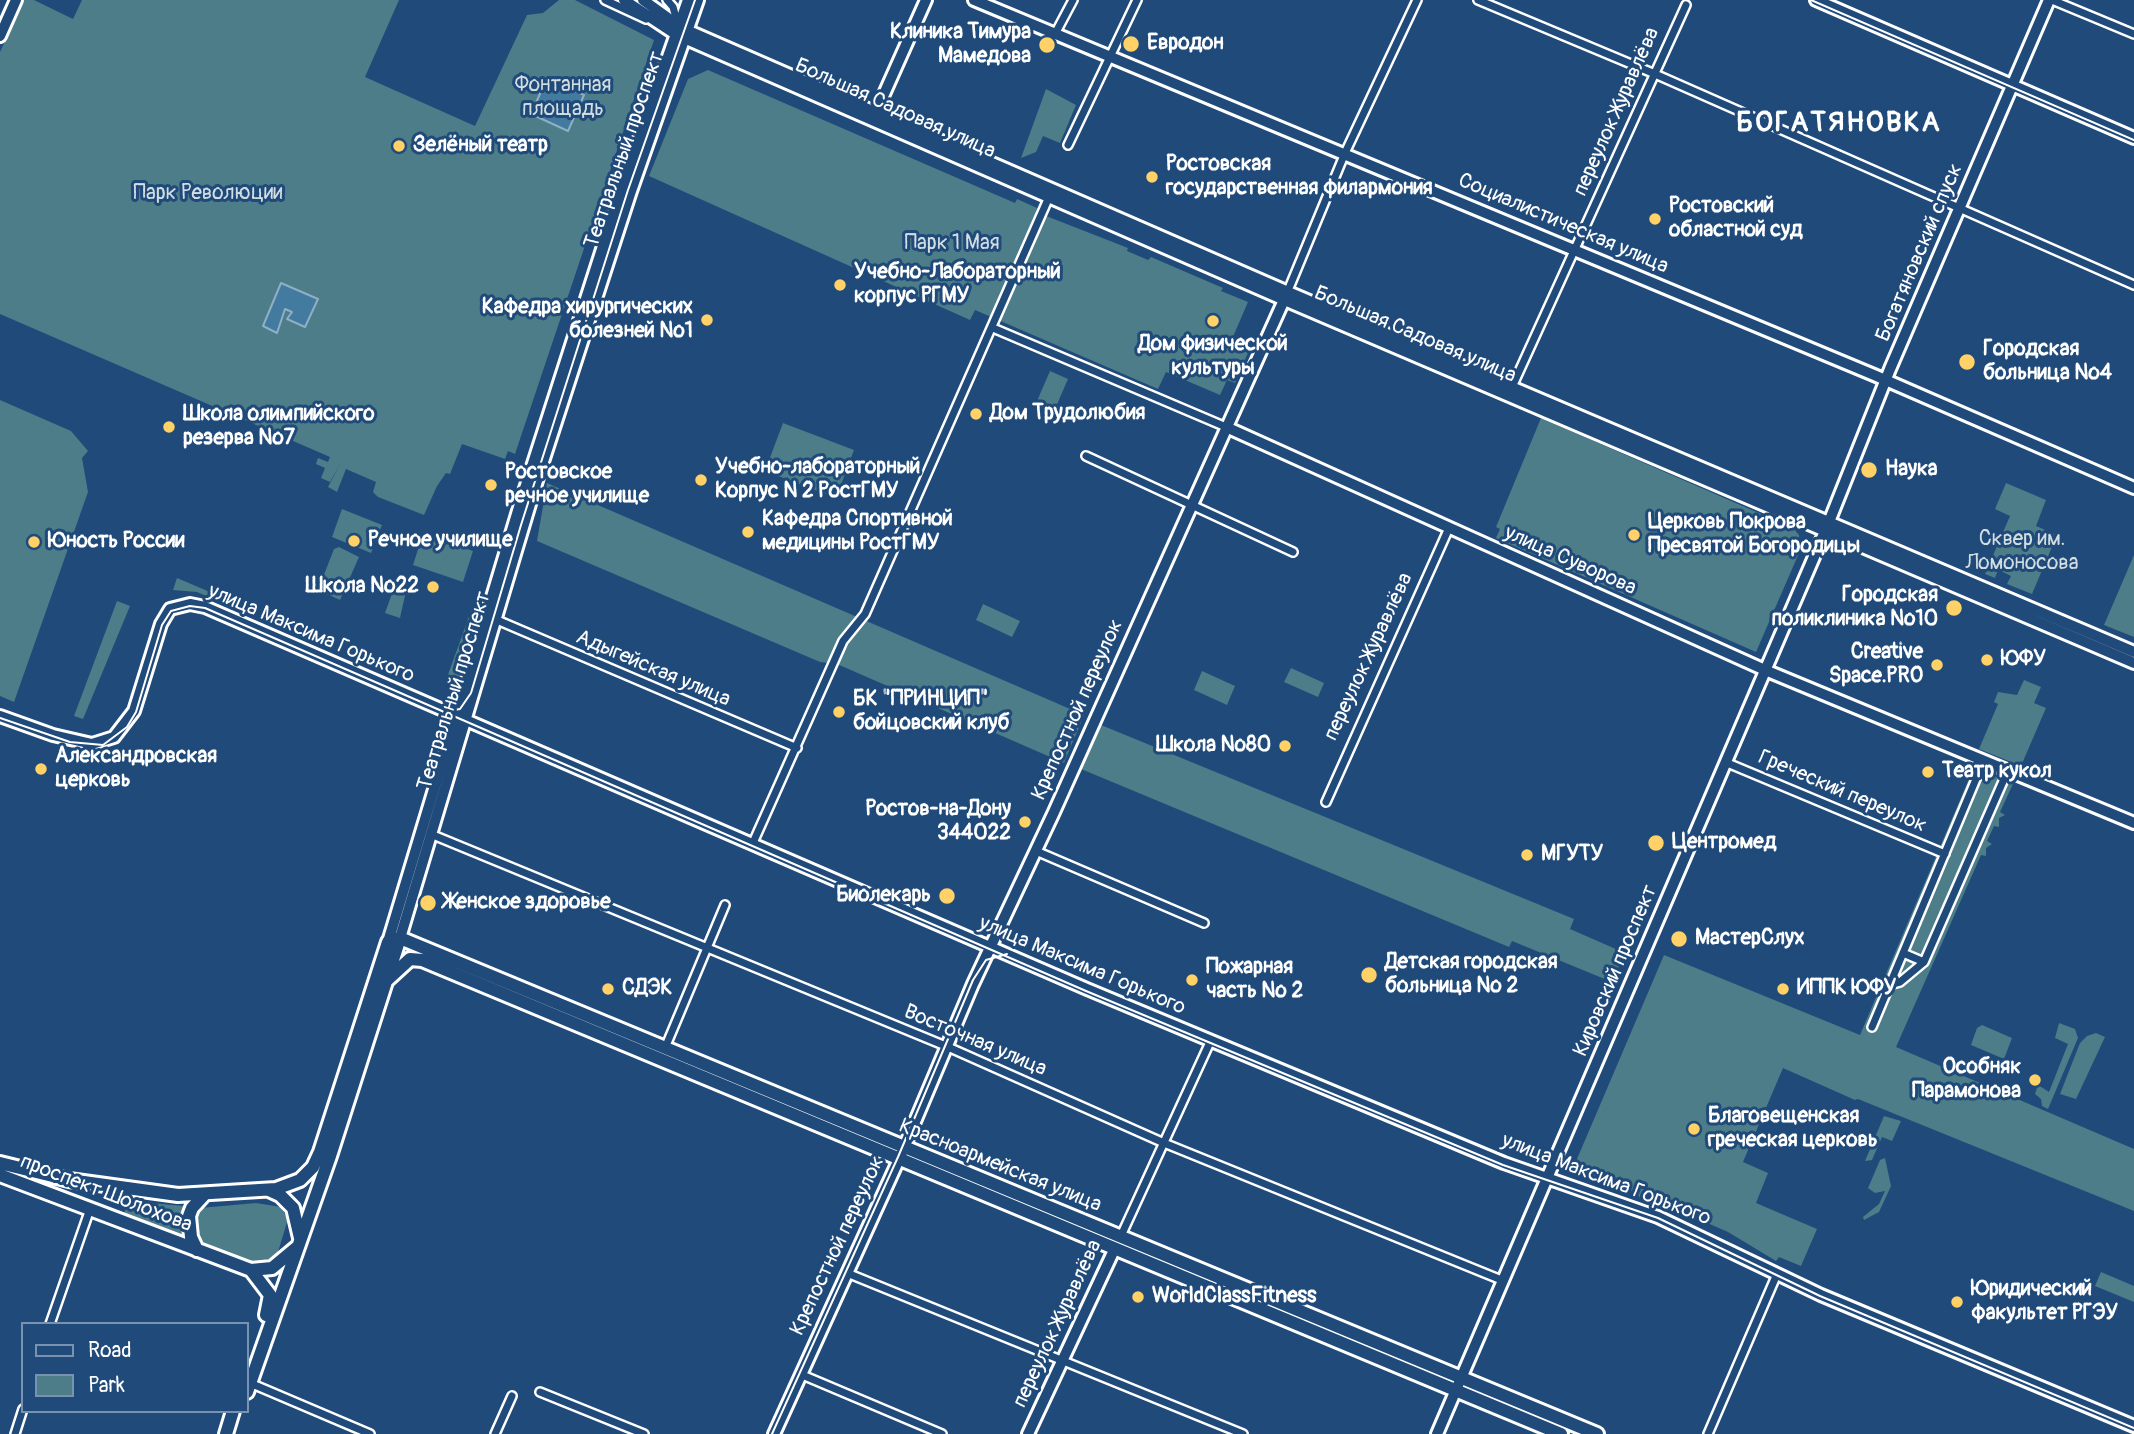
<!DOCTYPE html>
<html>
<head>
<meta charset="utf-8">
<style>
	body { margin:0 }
	#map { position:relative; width:2134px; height:1434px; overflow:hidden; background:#1f4a7a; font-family:Pangolin,sans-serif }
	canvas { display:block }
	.legend { position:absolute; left:21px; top:1322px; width:228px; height:91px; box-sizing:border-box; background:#1f4a7a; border:2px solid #7992af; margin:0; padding:9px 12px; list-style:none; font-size:21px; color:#fff }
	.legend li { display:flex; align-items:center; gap:14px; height:35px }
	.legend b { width:35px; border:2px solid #7992af }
</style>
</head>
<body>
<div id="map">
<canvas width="2134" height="1434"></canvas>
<ul class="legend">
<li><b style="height:9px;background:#1f4a7a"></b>Road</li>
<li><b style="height:19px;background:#4c7d88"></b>Park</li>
</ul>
</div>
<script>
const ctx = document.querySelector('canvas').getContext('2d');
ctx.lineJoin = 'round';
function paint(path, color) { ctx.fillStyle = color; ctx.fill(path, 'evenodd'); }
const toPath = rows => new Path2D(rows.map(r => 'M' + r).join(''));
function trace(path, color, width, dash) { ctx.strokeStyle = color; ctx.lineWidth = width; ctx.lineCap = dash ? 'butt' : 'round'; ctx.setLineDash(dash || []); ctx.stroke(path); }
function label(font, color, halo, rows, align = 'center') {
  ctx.font = font + ' Pangolin,sans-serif'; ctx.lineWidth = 6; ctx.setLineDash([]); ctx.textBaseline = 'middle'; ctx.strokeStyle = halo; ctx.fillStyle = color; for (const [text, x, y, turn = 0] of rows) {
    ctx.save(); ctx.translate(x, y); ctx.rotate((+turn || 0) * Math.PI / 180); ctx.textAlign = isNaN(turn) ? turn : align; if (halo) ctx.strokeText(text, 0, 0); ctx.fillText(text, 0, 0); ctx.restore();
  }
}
paint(toPath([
	[24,0,34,0,73,19,82,0,399,0,365,77,475,126,527,15,543,13,559,0,575,0,654,40,515,454,508,451,505,459,462,444,450,474,446,473,437,486,424,515,378,497,373,492,376,482,346,469,337,492,328,487,341,462,330,482,321,478,325,468,316,464,318,458,328,462,330,457,0,314,0,52],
	[708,70,1015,203,1017,199,1037,208,1036,212,1128,248,1127,251,1148,260,1151,257,1223,288,1221,291,1248,302,1232,339,1250,348,1235,383,1227,380,1220,395,1166,372,1158,389,975,310,970,320,649,176,688,79],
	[1046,89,1076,105,1060,143,1043,136,1036,152,1021,158],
	[1050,371,1068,379,1055,409,1037,401],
	[0,400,71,431,88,451,82,458,88,492,14,702,0,696],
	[1541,418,1793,528,1799,535,1799,553,1756,652,1496,538,1500,529,1496,527],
	[783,423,854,450,836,498,765,471],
	[547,483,1084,715,1064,763,837,664,820,662,537,541],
	[2006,483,2046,500,2036,526,2057,535,2032,594,2007,584,2011,576,2007,574,1998,570,1995,578,1985,574,2010,516,1995,509],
	[342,509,382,525,371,553,332,537],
	[423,534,473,551,463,582,413,565],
	[339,547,359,557,340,600,318,590,334,549],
	[2134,555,2134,637,2104,625],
	[399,574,406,576,405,581,408,582,400,618,385,613],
	[177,578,257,612,253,617,197,592,173,590],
	[117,601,130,606,83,719,74,716],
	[983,604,1020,621,1012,637,976,620],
	[472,608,479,610,462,675,457,683,445,683],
	[1291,668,1324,683,1318,697,1284,682],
	[1202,671,1235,686,1227,705,1194,690],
	[2024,680,2041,687,2034,703,2046,708,2021,766,1979,749,1998,704,1994,702,1998,692,2017,695],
	[1101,725,1574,919,1570,929,1625,953,1612,982,1512,941,1509,947,1081,769],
	[1974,767,2013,784,2000,812,2005,815,1999,818,1999,827,1994,826,1987,841,1992,844,1986,848,1986,856,1981,855,1896,1047,2134,1149,2134,1211,1858,1099,1855,1100,1783,1068,1743,1162,1768,1173,1756,1203,1817,1229,1801,1266,1779,1257,1776,1261,1728,1232,1645,1196,1640,1198,1637,1193,1603,1179,1600,1182,1571,1173,1664,955,1860,1035],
	[2059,1023,2075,1029,2078,1038,2048,1109,2042,1106,2041,1099,2035,1094,2038,1085,2049,1092,2068,1044,2055,1038],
	[1982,1025,2012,1038,2004,1059,1971,1045,1977,1028],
	[2096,1033,2105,1037,2076,1099,2060,1094,2080,1043,2087,1036],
	[1884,1116,1901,1121,1892,1141,1882,1137,1872,1160,1865,1161],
	[1885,1158,1891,1186,1879,1212,1864,1220,1863,1217,1879,1204,1885,1191,1875,1193,1868,1188,1880,1160],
	[128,1201,184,1206,181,1236,124,1214],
	[256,1203,281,1207,288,1219,278,1252,263,1263,252,1263,204,1244,194,1235,194,1217,200,1208],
	[2101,1272,2134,1286,2134,1302,2095,1286]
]), '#4c7d88');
const water = toPath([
	[547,78,584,95,568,131,531,114,547,78],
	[281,283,318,299,305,327,287,319,292,312,285,309,277,333,263,326,281,283]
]);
paint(water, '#437a9f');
trace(water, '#8eafc5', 2);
const street = toPath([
	[605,0,646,19],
	[667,0,673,7,678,25],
	[1478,0,1655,74,2134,285],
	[2052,0,2134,34],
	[1055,34,1073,0],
	[1068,145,1137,0],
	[1287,293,1345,153,1417,0],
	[993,328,1226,427],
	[1512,387,1686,5],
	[1086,456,1293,552],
	[497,620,797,748],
	[1725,762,1945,854],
	[1326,802,1449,528],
	[433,835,948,1047,1164,1143,1504,1281],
	[752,845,843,641,865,614,1049,197],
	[1036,851,1204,923],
	[1903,953,1924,962,2008,770],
	[1889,985,1900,982,1924,962],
	[1872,1027,1984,760],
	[665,1048,725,905],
	[1120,1238,1211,1040],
	[847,1273,1243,1434],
	[50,1324,90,1209],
	[800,1374,942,1434],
	[250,1383,370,1434],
	[540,1392,644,1434],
	[15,1434,23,1409],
	[495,1434,512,1396],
	[1708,1434,1777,1274]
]);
const secondary = toPath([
	[624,0,677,35,1289,302,2134,663],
	[643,0,682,28,1293,294,2134,652],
	[974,0,1874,375,2134,488],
	[1816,0,2134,138],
	[0,36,16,0],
	[876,112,926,0],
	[1226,427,1765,670,2134,823],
	[0,716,53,735,92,744,114,737,134,711,161,624,170,609,190,604,205,607,1087,989,1504,1163,1658,1217,1821,1295,2134,1426],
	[400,938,539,474,631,191,698,0],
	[388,942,520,504,622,187,688,0],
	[774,1434,900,1157,973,984,1054,812,1284,300],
	[1028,1434,1115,1248],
	[1437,1434,1829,522,1890,369,2049,0]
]);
const primary = toPath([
	[386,981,410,959,422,960,1561,1434],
	[0,1163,69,1180,178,1195,276,1189,300,1180,313,1167,320,1152,388,942,400,938,1597,1434],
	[0,1175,251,1270,272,1268,296,1248],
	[269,1190,280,1195,293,1208,300,1238],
	[197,1250,191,1237,189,1216,192,1208,204,1195],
	[251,1270,270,1295,266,1315],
	[247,1392,330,1156,400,938],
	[226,1434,233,1411]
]);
trace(street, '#fff', 12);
trace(secondary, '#fff', 16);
trace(primary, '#fff', 18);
trace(street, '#1f4a7a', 7);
trace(secondary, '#1f4a7a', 10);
trace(primary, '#1f4a7a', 12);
trace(toPath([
	[1811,0,2134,140],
	[443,712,460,709,471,693,521,525,628,190,695,0],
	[0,718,70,742,103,745,127,727,136,712,162,625,171,611,190,606,205,608,1086,991,1503,1165,1658,1218,1820,1296,2134,1428],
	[772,1434,898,1157,973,980,986,960,1007,954]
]), '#fff', 2);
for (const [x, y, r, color] of [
	[1131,44,9,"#ffd166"],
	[1047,45,9,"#ffd166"],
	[399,146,7,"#ffd166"],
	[1152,177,7,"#ffd166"],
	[1655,219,7,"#ffd166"],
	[840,285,7,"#ffd166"],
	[707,320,7,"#ffd166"],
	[1213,321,7,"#ffd166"],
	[1967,362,9,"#ffd166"],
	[976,414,7,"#ffd166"],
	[169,427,7,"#ffd166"],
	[1869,470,9,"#ffd166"],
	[701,480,7,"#ffd166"],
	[491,485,7,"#ffd166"],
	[748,532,7,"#ffd166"],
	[1634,535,7,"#ffd166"],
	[354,541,7,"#ffd166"],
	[34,542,7,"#ffd166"],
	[433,587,7,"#ffd166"],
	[1954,608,9,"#ffd166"],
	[1987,660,7,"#ffd166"],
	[1937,665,7,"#ffd166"],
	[839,712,7,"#ffd166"],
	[1285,746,7,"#ffd166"],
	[41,769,7,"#ffd166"],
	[1928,772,7,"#ffd166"],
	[1025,822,7,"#ffd166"],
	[1656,843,9,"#ffd166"],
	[1527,855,7,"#ffd166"],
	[947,896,9,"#ffd166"],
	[428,903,9,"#ffd166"],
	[1679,939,9,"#ffd166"],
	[1369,975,9,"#ffd166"],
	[1192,980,7,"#ffd166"],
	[608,989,7,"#ffd166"],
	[1783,989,7,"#ffd166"],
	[2035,1080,7,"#ffd166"],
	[1694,1129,7,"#ffd166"],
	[1138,1297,7,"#ffd166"],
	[1957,1302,7,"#ffd166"]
]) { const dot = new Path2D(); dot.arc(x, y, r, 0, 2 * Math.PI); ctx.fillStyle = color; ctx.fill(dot); trace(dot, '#1f4a7a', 2.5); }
label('bold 21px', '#fff', '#1f4a7a', [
	["Клиника Тимура",1031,33,"right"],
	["Мамедова",1031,57,"right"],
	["Евродон",1147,44],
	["Зелёный театр",413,146],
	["Ростовская",1166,165],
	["государственная филармония",1166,189],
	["Ростовский",1669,207],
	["областной суд",1669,231],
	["Учебно-Лабораторный",854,273],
	["корпус РГМУ",854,297],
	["Кафедра хирургических",693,308,"right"],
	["болезней №1",693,332,"right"],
	["Дом физической",1213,345,"center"],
	["культуры",1213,369,"center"],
	["Городская",1983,350],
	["больница №4",1983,374],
	["Дом Трудолюбия",990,414],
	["Школа олимпийского",183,415],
	["резерва №7",183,439],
	["Учебно-лабораторный",715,468],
	["Корпус N 2 РостГМУ",715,492],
	["Наука",1885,470],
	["Ростовское",505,473],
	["речное училище",505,497],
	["Кафедра Спортивной",762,520],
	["медицины РостГМУ",762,544],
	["Церковь Покрова",1648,523],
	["Пресвятой Богородицы",1648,547],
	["Речное училище",368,541],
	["Юность России",48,542],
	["Школа №22",419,587,"right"],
	["Городская",1938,596,"right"],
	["поликлиника №10",1938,620,"right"],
	["Creative",1923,653,"right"],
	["Space.PRO",1923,677,"right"],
	["ЮФУ",2001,660],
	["БК \"ПРИНЦИП\"",853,700],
	["бойцовский клуб",853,724],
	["Школа №80",1271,746,"right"],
	["Александровская",55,757],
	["церковь",55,781],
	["Театр кукол",1942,772],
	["Ростов-на-Дону",1011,810,"right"],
	["344022",1011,834,"right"],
	["Центромед",1672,843],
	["МГУТУ",1541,855],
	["Биолекарь",931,896,"right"],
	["Женское здоровье",444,903],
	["МастерСлух",1695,939],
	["Детская городская",1385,963],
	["больница № 2",1385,987],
	["Пожарная",1206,968],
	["часть № 2",1206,992],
	["СДЭК",622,989],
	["ИППК ЮФУ",1797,989],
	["Особняк",2021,1068,"right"],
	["Парамонова",2021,1092,"right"],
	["Благовещенская",1708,1117],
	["греческая церковь",1708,1141],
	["Юридический",1971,1290],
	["факультет РГЭУ",1971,1314],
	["WorldClassFitness",1152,1297]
], 'left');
label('21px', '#d2dee1', '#1f4a7a', [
	["Фонтанная",563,86],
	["площадь",563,110],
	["Парк Революции",208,194],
	["Парк 1 Мая",952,244],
	["Сквер им.",2022,540],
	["Ломоносова",2022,564]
]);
label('21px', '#fff', '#1f4a7a', [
	["Большая Садовая улица",895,109,24],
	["переулок Журавлёва",1617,112,-66],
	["Театральный проспект",625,150,-71],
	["Социалистическая улица",1563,224,23],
	["Богатяновский спуск",1920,253,-67],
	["Большая Садовая улица",1415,335,23],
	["улица Суворова",1570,561,24],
	["улица Максима Горького",311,634,23],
	["переулок Журавлёва",1369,657,-65],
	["Адыгейская улица",653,669,23],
	["Театральный проспект",455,691,-73],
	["Крепостной переулок",1078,710,-66],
	["Греческий переулок",1842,792,23],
	["улица Максима Горького",1082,966,23],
	["Кировский проспект",1616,971,-67],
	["Восточная улица",975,1041,23],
	["Красноармейская улица",1000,1166,22],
	["улица Максима Горького",1606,1180,21],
	["проспект Шолохова",106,1194,21],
	["Крепостной переулок",838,1246,-65],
	["переулок Журавлёва",1058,1324,-65]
]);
ctx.letterSpacing = '2px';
label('bold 28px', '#fff', '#1f4a7a', [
	["БОГАТЯНОВКА",1839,124]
]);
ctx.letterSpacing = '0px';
</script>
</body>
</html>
